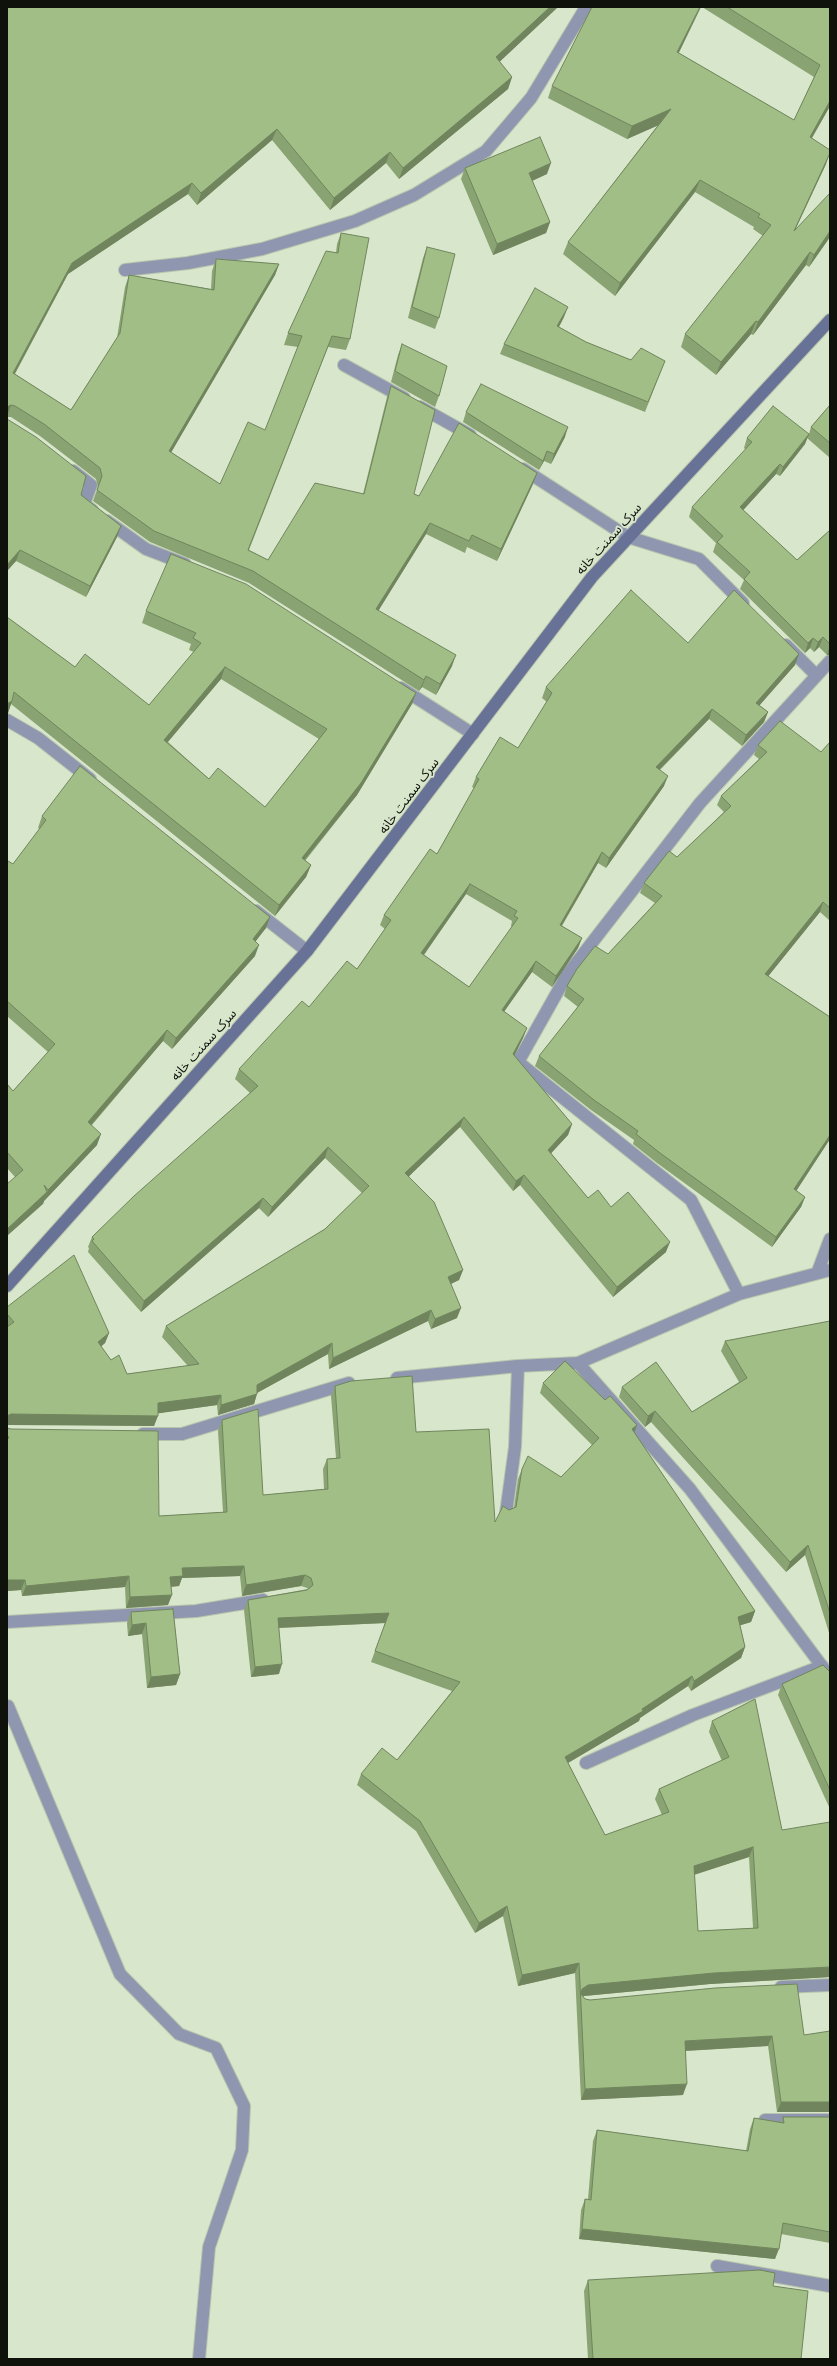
<!DOCTYPE html>
<html>
<head>
<meta charset="utf-8">
<style>
	body { margin:0 }
	#map { position:relative; width:837px; height:2366px; overflow:hidden; background:#d8e6cc; font-family:Montserrat,sans-serif }
	canvas { display:block }
	.frame { position:absolute; inset:0; border:8px solid #0e120a; pointer-events:none }
</style>
</head>
<body>
<div id="map">
<canvas width="837" height="2366"></canvas>
<div class="frame"></div>
</div>
<script>
const ctx = document.querySelector('canvas').getContext('2d');
ctx.lineJoin = 'round';
const toPath = rows => new Path2D(rows.map(r => 'M' + r).join(''));
function trace(path, color, width, dash) { ctx.strokeStyle = color; ctx.lineWidth = width; ctx.lineCap = dash ? 'butt' : 'round'; ctx.setLineDash(dash || []); ctx.stroke(path); }
function paint(path, color) { ctx.fillStyle = color; ctx.fill(path, 'evenodd'); }
function label(font, color, halo, rows, align = 'center') {
  ctx.font = font + ' Montserrat,"Noto Sans Arabic",sans-serif'; ctx.lineWidth = 3.5; ctx.setLineDash([]); ctx.textBaseline = 'middle'; ctx.strokeStyle = halo; ctx.fillStyle = color; for (const [text, x, y, turn = 0] of rows) {
    ctx.save(); ctx.translate(x, y); ctx.rotate((+turn || 0) * Math.PI / 180); ctx.textAlign = isNaN(turn) ? turn : align; if (halo) ctx.strokeText(text, 0, 0); ctx.fillText(text, 0, 0); ctx.restore();
  }
}
const lane = toPath([
	[578,1363,690,1489,830,1677],
	[8,1706,120,1974,179,2034,216,2048,244,2106,242,2150,209,2247,199,2359]
]);
const street = toPath([
	[125,270,188,263,262,249,355,221,414,195,486,151,531,98,586,7],
	[344,365,404,398],
	[420,407,470,435],
	[523,469,628,537,699,559,743,603],
	[73,471,91,485,84,504,92,510],
	[107,521,146,549,185,564],
	[786,645,816,675],
	[401,688,473,734],
	[7,720,38,738,90,779],
	[256,911,307,951],
	[818,1271,830,1239],
	[739,1294,691,1200,518,1062,567,975,700,803,830,661],
	[397,1378,518,1366,578,1363,739,1294,830,1270],
	[143,1434,182,1434,349,1383],
	[506,1513,515,1447,518,1366],
	[7,1622,196,1611,263,1600],
	[586,1763,693,1715,822,1666],
	[781,1987,830,1985],
	[765,2120,830,2120],
	[717,2266,830,2286]
]);
const secondary = toPath([
	[7,1286,307,951,592,577,830,320]
]);
trace(lane, '#b8c4ad', 14);
trace(street, '#b8c4ad', 14);
trace(secondary, '#b8c4ad', 14);
trace(lane, '#8f96af', 12);
trace(street, '#8f96af', 12);
trace(secondary, '#687296', 12);
paint(toPath([
	[7,7,558,7,499,62,512,77,508,89,399,179,386,163,330,210,272,140,197,205,188,194,68,274,15,374,71,410,117,338,125,287,129,275,211,289,212,271,216,259,279,264,275,275,171,452,220,484,265,430,298,347,284,345,288,333,336,253,337,244,341,233,350,339,346,350,328,347,249,550,268,560,363,494,387,397,391,386,414,494,419,496,533,484,497,561,467,547,465,553,426,534,378,611,452,666,436,695,422,687,419,691,249,583,150,542,93,501,98,487,96,479,40,436,11,417,7,417],
	[702,7,830,7,830,106,812,138,826,164,796,228,830,237,809,267,806,265,753,335,751,334,716,375,681,347,685,334,763,236,753,229,754,227,695,192,615,296,563,254,568,242,658,125,627,139,548,98,552,86,679,53,794,120,814,77],
	[465,168,547,174,532,181,550,222,546,233,493,255,461,179],
	[427,247,439,318,435,329,408,318,423,258],
	[564,317,559,327,586,342,631,360,665,361,645,412,500,354,504,344],
	[402,344,439,396,435,407,391,382,398,355],
	[830,405,830,458,807,438,805,444,780,476,776,474,743,510,797,560,830,530,830,655,827,655,819,647,814,652,810,648,805,653,740,589,744,580,713,552,716,543,689,517,692,507,746,450,744,448,747,438,809,434,811,427],
	[466,412,565,437,551,464,544,461,539,470,463,422],
	[7,419,81,495,121,526,117,537,86,597,16,561,7,571],
	[146,611,416,693,412,704,357,795,305,861,311,865,306,877,275,916,11,704,8,713,7,617,75,667,149,705,194,652,189,650,191,644,142,623],
	[221,679,319,739,265,807,209,779,168,742],
	[688,643,795,665,759,705,768,712,764,722,742,746,709,719,660,770,664,786,606,868,598,863,562,926,582,938,578,948,552,987,532,972,504,1012,527,1028,523,1038,514,1055,572,1124,568,1135,551,1153,588,1198,611,1207,666,1252,613,1297,520,1185,513,1191,460,1127,409,1176,463,1270,459,1280,451,1284,457,1318,431,1329,428,1321,329,1369,328,1354,257,1393,254,1404,218,1415,217,1405,158,1413,154,1426,7,1424,7,1307,109,1333,105,1343,101,1346,111,1360,127,1374,188,1366,162,1337,166,1326,325,1229,362,1193,325,1158,268,1217,259,1208,141,1312,88,1252,89,1248,88,1247,92,1237,250,1093,235,1079,239,1069,309,1007,357,969,385,929,380,925,384,915,437,854,474,788,472,787,476,777,518,748,547,702,542,698,546,687],
	[466,894,512,921,511,926,512,927,469,987,424,955],
	[830,742,830,918,829,920,820,912,768,976,830,1017,830,1139,796,1191,805,1197,801,1207,772,1247,657,1163,633,1144,634,1140,591,1110,535,1066,539,1056,578,1007,564,996,567,986,608,954,655,903,640,893,644,883,677,857,724,812,717,805,721,796,759,759,754,755,758,745,821,752],
	[42,816,270,917,266,928,255,941,255,956,172,1049,163,1041,92,1125,97,1145,44,1201,43,1204,15,1177,7,1168,7,1084,13,1091,48,1052,7,1016,7,862,13,864,40,829,38,828],
	[830,1321,830,1636,805,1555,786,1572,651,1422,645,1427,619,1397,622,1387,692,1412,739,1382,721,1351,725,1341],
	[543,1383,605,1400,637,1425,634,1432,755,1611,751,1622,740,1625,745,1647,741,1658,691,1691,688,1686,640,1718,639,1721,568,1763,605,1835,662,1815,655,1799,659,1789,722,1761,709,1732,712,1721,782,1830,830,1977,710,1984,584,1996,583,1996,585,1999,804,2035,830,2112,777,2112,768,2046,686,2051,683,2095,581,2100,575,1973,518,1986,503,1916,475,1933,416,1831,357,1785,361,1774,397,1760,452,1691,371,1662,385,1623,279,1628,279,1674,251,1677,244,1610,248,1600,308,1589,307,1588,301,1586,242,1596,240,1576,182,1578,179,1586,171,1587,168,1605,126,1608,125,1587,22,1596,21,1590,7,1591,7,1428,159,1516,223,1512,218,1431,222,1420,263,1495,324,1489,323,1469,327,1459,336,1458,331,1396,335,1386,416,1432,495,1522,509,1510,514,1508,518,1479,522,1469,561,1477,592,1445,540,1393],
	[749,1857,753,1928,698,1931,694,1875],
	[173,1609,180,1674,176,1685,147,1688,142,1634,128,1636,127,1623,131,1612],
	[830,1672,830,1809,778,1695,782,1684],
	[783,2117,830,2117,830,2243,781,2234,775,2259,579,2239,581,2210,585,2199,588,2199,593,2141,597,2130,746,2151,750,2129,754,2118,782,2122],
	[588,2280,773,2286,801,2359,588,2359,584,2291]
]), '#8aa372');
paint(toPath([
	[550,7,558,7,492,69,496,57],
	[700,7,701,7,673,65,677,52],
	[512,77,508,89,399,179,403,168],
	[830,101,830,106,805,150,810,137],
	[671,109,666,122,627,139,632,126],
	[277,129,272,140,197,205,201,193],
	[390,152,386,163,330,210,334,198],
	[830,153,826,164,789,243,794,231],
	[551,163,547,174,525,184,529,173],
	[700,180,695,192,615,296,620,283],
	[192,183,188,194,68,274,9,384,13,373,72,263],
	[550,222,546,233,493,255,497,244],
	[830,231,830,237,809,267,814,255],
	[810,252,806,265,753,335,758,322],
	[279,264,275,275,165,463,169,451],
	[568,307,564,317,554,336,557,326],
	[756,321,751,334,716,375,721,362],
	[11,405,7,416,7,407],
	[568,427,565,437,551,464,554,454],
	[809,434,805,444,780,476,783,467],
	[547,451,544,461,539,470,543,461],
	[780,464,776,474,737,517,740,507],
	[537,473,533,484,497,561,501,549],
	[430,523,426,534,372,621,376,609],
	[121,526,117,537,86,597,90,586],
	[20,550,16,561,7,571,7,565],
	[823,637,819,647,814,652,818,642],
	[813,638,810,648,805,653,808,643],
	[830,645,830,655,827,655],
	[799,654,795,665,752,714,756,703],
	[456,655,452,666,436,695,440,684],
	[225,667,221,679,160,751,164,740],
	[426,676,422,687,419,691,424,680],
	[416,693,412,704,357,795,297,869,302,858],
	[12,701,8,713,7,713,7,704],
	[712,709,709,719,652,777,656,767],
	[768,712,764,722,742,746,746,735],
	[668,776,664,786,606,868,609,858],
	[602,852,598,863,556,935,560,925],
	[311,865,306,877,275,916,279,905],
	[470,884,466,894,418,963,421,953],
	[823,902,820,912,762,984,765,974],
	[270,917,266,928,249,950,253,939],
	[582,938,578,948,552,987,556,976],
	[259,945,255,956,172,1049,176,1038],
	[536,961,532,972,498,1020,502,1010],
	[527,1028,523,1038,510,1065,513,1054],
	[167,1030,163,1041,84,1133,88,1122],
	[464,1117,460,1127,402,1183,405,1173],
	[572,1124,568,1135,544,1161,548,1150],
	[101,1134,97,1145,44,1201,48,1190],
	[830,1135,830,1139,791,1199,794,1189],
	[328,1147,325,1158,268,1217,272,1207],
	[524,1175,520,1185,513,1191,516,1181],
	[47,1192,43,1204,7,1236,7,1229],
	[805,1197,801,1207,772,1247,776,1237],
	[263,1198,259,1208,141,1312,144,1301],
	[670,1242,666,1252,613,1297,617,1287],
	[463,1270,459,1280,444,1287,448,1277],
	[461,1308,457,1318,431,1329,435,1319],
	[431,1310,428,1321,329,1369,333,1358],
	[109,1333,105,1343,94,1353,98,1342],
	[332,1343,328,1354,253,1395,257,1394,254,1404,218,1415,221,1405],
	[221,1395,217,1405,154,1414,158,1403],
	[655,1411,651,1422,645,1427,648,1416],
	[11,1414,158,1416,154,1426,7,1425,7,1416],
	[637,1425,633,1436,632,1429],
	[808,1545,805,1555,786,1572,790,1562],
	[244,1566,240,1576,182,1578,179,1586,166,1587,170,1577,182,1568],
	[305,1575,301,1586,242,1596,246,1585],
	[129,1576,125,1587,22,1596,26,1586],
	[7,1580,25,1580,21,1590,7,1591],
	[172,1595,168,1605,126,1608,130,1597],
	[755,1611,751,1622,735,1627,738,1617],
	[389,1613,385,1623,274,1628,278,1618],
	[146,1623,142,1634,128,1636,132,1625],
	[745,1647,741,1658,691,1691,694,1681],
	[282,1664,279,1674,251,1677,255,1667],
	[180,1674,176,1685,147,1688,151,1677],
	[692,1676,688,1686,640,1718,639,1721,561,1767,565,1757,642,1709],
	[753,1847,749,1857,690,1876,694,1866],
	[507,1906,503,1916,475,1933,479,1923],
	[579,1963,575,1973,518,1986,522,1975],
	[830,1967,830,1977,710,1984,584,1996,580,1998,582,1989,588,1985,714,1973],
	[772,2036,768,2046,681,2051,685,2041],
	[687,2084,683,2095,581,2100,585,2089],
	[781,2102,830,2102,830,2112,777,2112],
	[582,2229,779,2249,775,2259,579,2239]
]), '#70855d');
const building = toPath([
	[7,7,550,7,496,57,512,77,403,168,390,152,334,198,277,129,201,193,192,183,72,263,13,373,71,410,120,333,129,275,214,290,216,259,279,264,169,451,220,484,248,422,265,430,302,336,288,333,326,251,338,253,341,233,369,238,350,339,332,336,248,550,268,560,315,483,364,494,391,386,435,410,414,494,419,496,459,423,537,473,501,549,472,535,469,541,430,523,376,609,456,655,440,684,426,676,424,680,253,571,154,531,97,490,102,476,100,468,44,424,15,406,11,405,7,407,7,7],
	[592,7,700,7,677,52,794,120,820,65,727,7,830,7,830,101,810,137,830,150,830,153,794,231,830,193,830,231,814,255,810,252,758,322,756,321,721,362,685,334,771,225,758,217,760,214,700,180,620,283,568,242,671,109,632,126,552,86,592,7],
	[540,137,551,163,529,173,550,222,497,244,465,168,540,137],
	[427,247,455,254,439,318,412,307,427,247],
	[535,288,568,307,557,326,586,342,631,360,641,348,665,361,648,402,504,344,535,288],
	[402,344,447,366,439,396,395,371,402,344],
	[481,384,568,427,554,454,547,451,543,461,466,412,481,384],
	[830,405,830,443,811,427,830,405],
	[773,406,809,434,783,467,780,464,740,507,797,560,830,530,830,644,823,637,818,642,813,638,808,643,744,579,750,572,717,542,723,536,692,507,752,442,747,438,773,406],
	[7,419,36,437,86,476,81,495,121,526,90,586,20,550,7,565,7,419],
	[171,554,246,584,416,693,361,783,302,858,311,865,279,905,14,692,12,701,7,704,7,617,75,667,85,654,149,705,201,643,193,638,196,633,146,611,171,554],
	[225,667,327,729,265,807,218,768,209,779,164,740,225,667],
	[631,590,688,643,734,590,799,654,756,703,768,712,746,735,712,709,656,767,668,776,609,858,602,852,560,925,582,938,556,976,536,961,502,1010,527,1028,513,1054,572,1124,548,1150,588,1198,598,1190,611,1207,628,1192,670,1242,617,1287,524,1175,516,1181,464,1117,405,1173,434,1202,463,1270,448,1277,461,1308,435,1319,431,1310,333,1358,332,1343,257,1385,257,1394,221,1405,221,1395,158,1403,158,1416,11,1414,7,1416,7,1327,14,1322,7,1314,7,1307,74,1255,109,1333,98,1342,111,1360,119,1355,127,1374,199,1364,166,1326,325,1229,369,1186,328,1147,272,1207,263,1198,144,1301,92,1241,94,1239,92,1237,134,1196,258,1086,239,1069,302,1001,309,1007,347,961,357,969,391,920,384,915,430,849,437,854,479,779,476,777,500,737,518,748,552,693,546,687,631,590],
	[470,884,517,911,514,916,518,918,469,987,421,953,470,884],
	[780,721,821,752,830,742,830,908,823,902,765,974,830,1017,830,1135,794,1189,805,1197,776,1237,660,1153,636,1134,638,1131,594,1100,539,1056,584,999,567,986,577,969,595,946,608,954,662,896,644,883,669,851,677,857,731,806,721,796,767,752,758,745,780,721],
	[80,766,270,917,253,939,259,945,176,1038,167,1030,88,1122,101,1134,48,1190,44,1185,47,1192,7,1229,7,1184,23,1170,7,1152,7,1084,13,1091,55,1044,7,1001,7,862,8,861,13,864,46,820,42,816,80,766],
	[830,1321,830,1613,808,1545,790,1562,655,1411,648,1416,622,1387,656,1362,692,1412,747,1378,725,1341,830,1321],
	[565,1361,605,1400,610,1396,637,1425,632,1429,755,1611,738,1617,745,1647,694,1681,692,1676,642,1709,643,1711,565,1757,605,1835,669,1812,659,1789,729,1757,712,1721,755,1699,782,1830,830,1822,830,1967,714,1973,588,1985,582,1989,581,1994,585,1999,590,2000,715,1988,797,1984,804,2035,830,2031,830,2102,781,2102,772,2036,685,2041,687,2084,585,2089,579,1963,522,1975,507,1906,479,1923,420,1821,361,1774,382,1748,397,1760,460,1682,375,1651,389,1613,278,1618,282,1664,255,1667,248,1600,307,1590,313,1585,311,1578,305,1575,246,1585,244,1566,182,1568,183,1576,170,1577,172,1595,130,1597,129,1576,26,1586,25,1580,7,1580,7,1438,9,1438,7,1435,7,1428,11,1429,158,1431,159,1516,227,1512,222,1420,258,1409,263,1495,328,1489,327,1459,340,1458,335,1386,351,1381,412,1376,416,1432,489,1429,495,1522,503,1506,509,1510,516,1507,522,1469,528,1456,561,1477,599,1438,543,1383,565,1361],
	[753,1847,758,1928,698,1931,694,1866,753,1847],
	[173,1609,180,1674,151,1677,146,1623,132,1625,131,1612,173,1609],
	[823,1665,830,1672,830,1790,782,1684,823,1665],
	[783,2117,830,2117,830,2232,783,2223,779,2249,582,2229,585,2199,591,2200,597,2130,748,2151,754,2118,784,2123,783,2117],
	[760,2270,775,2273,773,2286,808,2291,801,2359,593,2359,588,2280,760,2270]
]);
paint(building, '#a0be85');
trace(building, '#70855d', 1);
label('13px', '#0e120a', '#d8e6cc', [
	["سرک سمنت خانه",609,539,-48],
	["سرک سمنت خانه",409,796,-53],
	["سرک سمنت خانه",204,1045,-48]
]);
</script>
</body>
</html>
